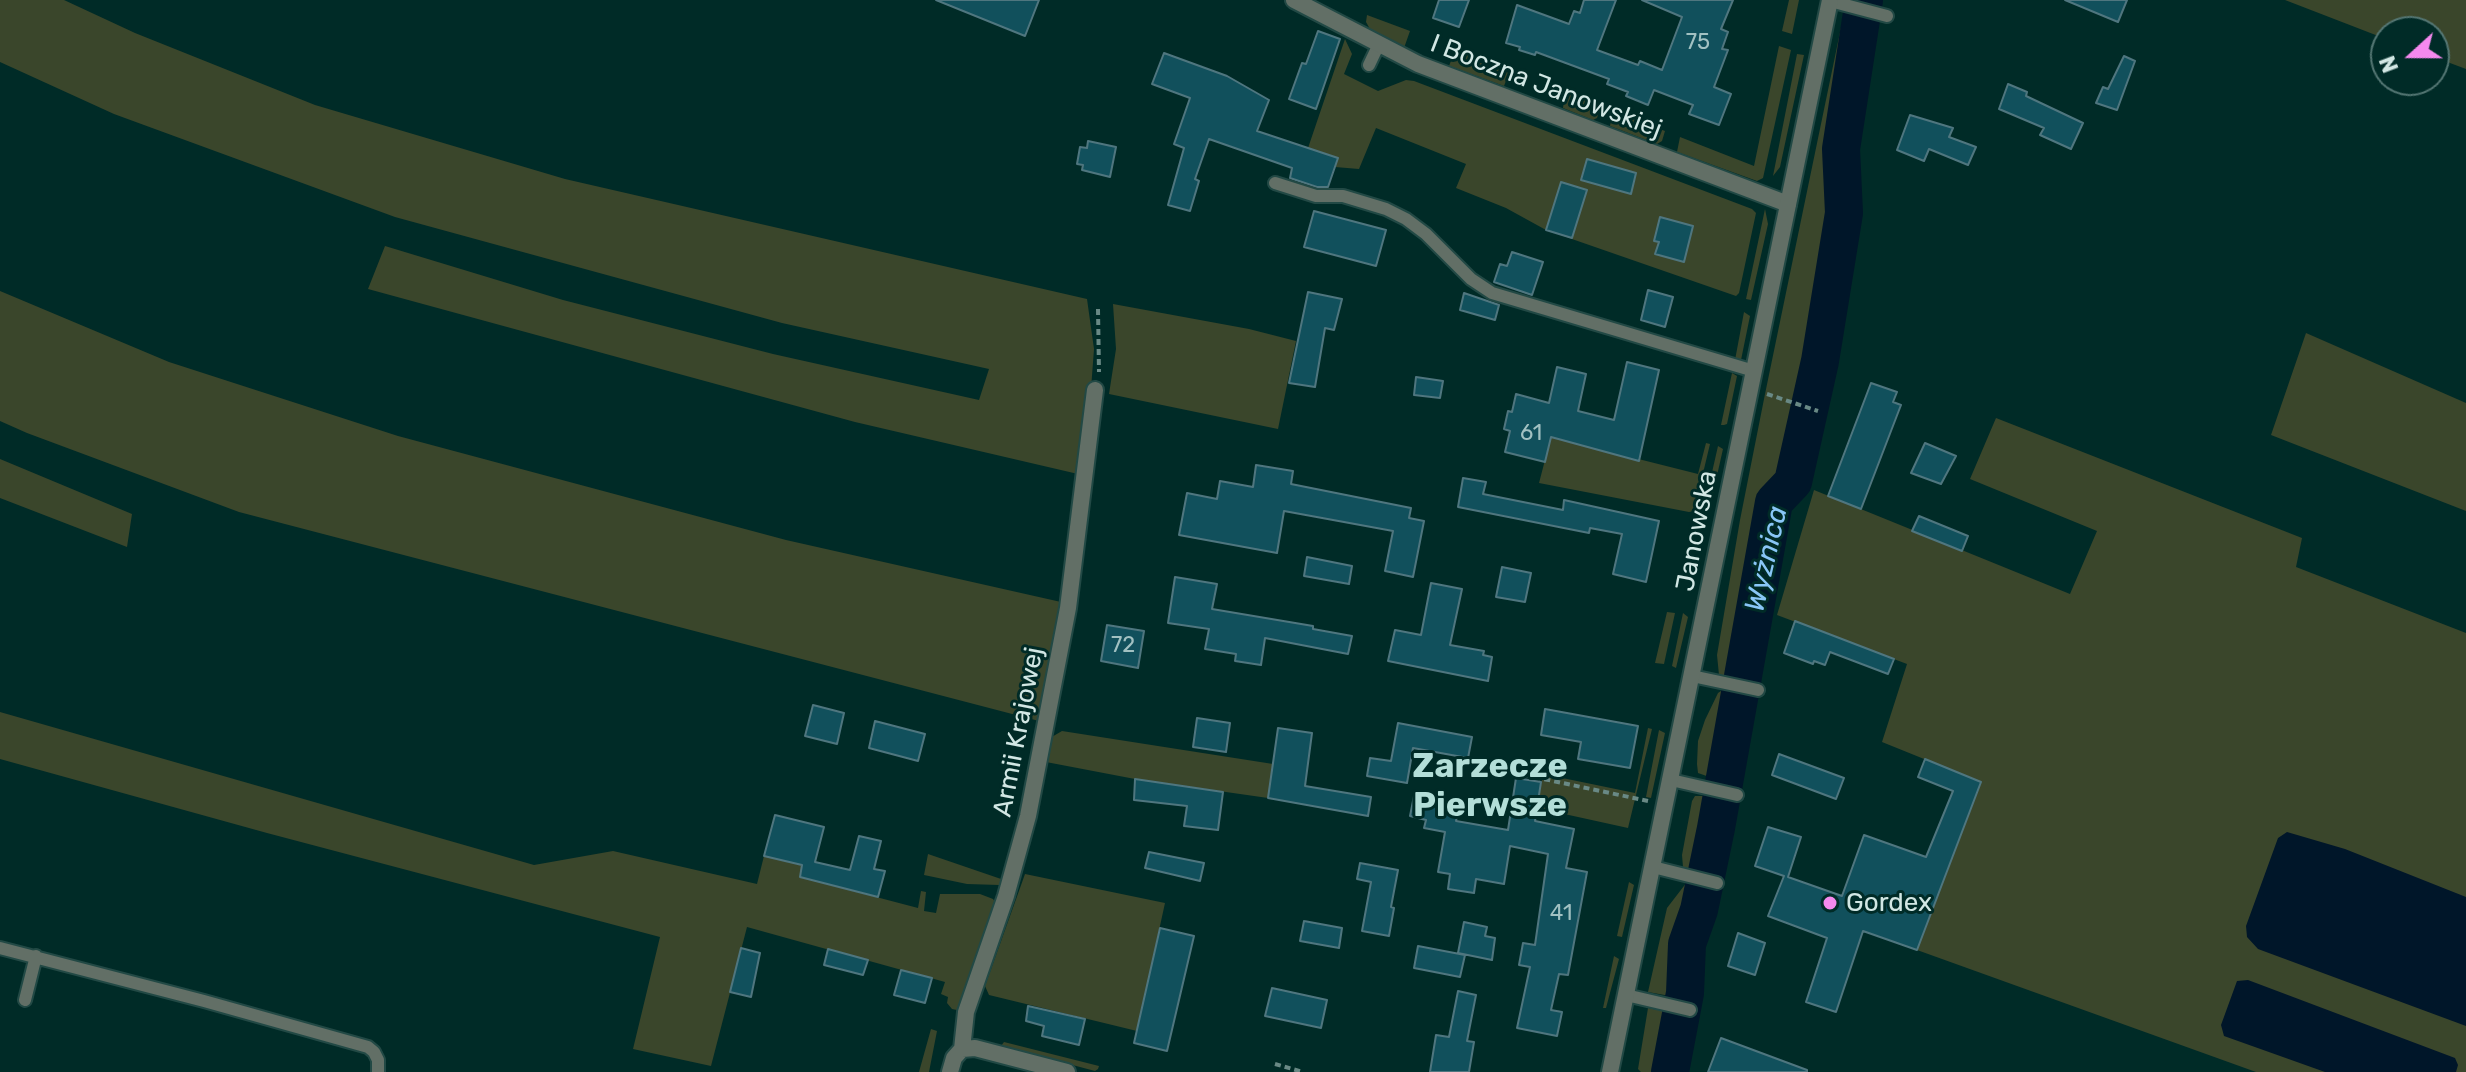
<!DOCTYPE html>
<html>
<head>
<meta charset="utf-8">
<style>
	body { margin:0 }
	#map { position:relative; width:2466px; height:1072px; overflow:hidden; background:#002b27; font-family:Rubik,sans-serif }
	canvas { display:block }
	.north { position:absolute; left:2370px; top:16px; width:80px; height:80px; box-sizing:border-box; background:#002b27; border:2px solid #547673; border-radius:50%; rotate:249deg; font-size:22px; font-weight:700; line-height:32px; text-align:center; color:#d2e7e4 }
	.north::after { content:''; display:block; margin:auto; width:28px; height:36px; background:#f589ee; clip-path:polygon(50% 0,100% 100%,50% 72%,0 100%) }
</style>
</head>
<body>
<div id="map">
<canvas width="2466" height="1072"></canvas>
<div class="north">N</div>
</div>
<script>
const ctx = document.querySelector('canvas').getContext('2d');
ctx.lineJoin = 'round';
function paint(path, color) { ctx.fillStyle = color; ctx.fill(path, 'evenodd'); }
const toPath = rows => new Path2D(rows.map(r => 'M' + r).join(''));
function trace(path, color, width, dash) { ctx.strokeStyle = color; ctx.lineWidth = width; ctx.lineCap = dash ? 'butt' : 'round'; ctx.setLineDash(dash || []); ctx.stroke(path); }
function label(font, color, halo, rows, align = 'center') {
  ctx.font = font + ' Rubik,sans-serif'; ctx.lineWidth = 6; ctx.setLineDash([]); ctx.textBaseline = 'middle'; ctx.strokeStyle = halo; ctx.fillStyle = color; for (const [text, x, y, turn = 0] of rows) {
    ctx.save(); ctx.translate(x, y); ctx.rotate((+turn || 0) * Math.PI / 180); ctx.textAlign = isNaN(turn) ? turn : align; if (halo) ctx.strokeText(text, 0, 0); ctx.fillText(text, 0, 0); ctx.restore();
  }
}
paint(toPath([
	[0,0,64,0,135,33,315,105,565,179,1087,299,1094,349,1091,389,1078,474,855,422,368,289,385,246,563,300,773,354,979,400,989,369,782,323,395,217,114,114,0,62],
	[1789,0,1799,0,1792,34,1782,31],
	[2285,0,2466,0,2466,69,2434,57,2434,32,2386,32,2386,39],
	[1850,11,1858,14,1839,150,1842,212,1817,362,1791,481,1772,500,1738,682,1723,679,1719,675,1717,655,1740,520,1765,394,1844,13],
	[1367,15,1410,31,1404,48,1371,31,1366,22],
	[1345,39,1352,54,1344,74,1378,91,1406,80,1414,81,1752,209,1756,213,1739,293,1736,296,1546,230,1506,208,1456,188,1466,164,1376,128,1359,169,1335,167,1337,158,1308,148],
	[1779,46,1791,50,1763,178,1757,181,1677,152,1680,137,1754,166],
	[1456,48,1464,50,1472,60,1509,73,1504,86,1449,66],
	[1797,54,1804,55,1780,167,1773,176],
	[1565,93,1601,106,1597,118,1593,120,1563,108],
	[1613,111,1665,131,1662,141,1657,144,1610,126],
	[1765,209,1768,224,1751,300,1746,299],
	[0,291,169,362,398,436,786,540,1061,602,1039,721,239,512,27,433,0,421],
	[1113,304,1249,329,1296,341,1278,429,1109,394,1116,349],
	[1744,312,1750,316,1741,360,1735,360],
	[2306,333,2466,403,2466,511,2271,435],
	[1732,373,1737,376,1727,424,1724,425,1721,425],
	[1996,418,2302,538,2296,567,2466,633,2466,1072,2256,1072,1917,950,1981,782,1882,742,1907,664,1777,615,1814,490,2070,594,2097,531,1970,479],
	[1551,437,1698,474,1706,443,1710,444,1694,511,1689,512,1539,483],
	[1718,446,1723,449,1709,511,1707,513,1703,512],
	[0,459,132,514,127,547,0,498],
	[1667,612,1675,613,1664,664,1655,663],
	[1683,613,1688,617,1676,668,1672,666],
	[1724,689,1737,691,1721,781,1698,773,1697,764,1698,741,1705,720,1718,693],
	[0,712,534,865,613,851,757,884,764,856,802,865,800,877,918,908,921,891,926,892,924,911,936,913,940,894,980,894,993,899,997,905,961,1008,957,1010,952,1009,947,1003,948,997,941,994,945,982,747,927,711,1066,633,1049,660,937,267,833,0,759],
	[1648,728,1652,729,1628,828,1537,808,1543,774,1635,793],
	[1659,730,1665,733,1651,798,1646,797],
	[1062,731,1273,764,1268,798,1135,779,1046,762,1050,738],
	[1695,796,1705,796,1718,800,1704,872,1683,867,1682,855,1692,801],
	[1726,801,1735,804,1719,875,1710,873],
	[928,854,1004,880,999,885,967,884,924,875],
	[1025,874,1165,903,1137,1031,989,995,985,986],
	[1629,882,1634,885,1622,937,1617,936],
	[1687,882,1700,885,1696,908,1689,921,1681,953,1681,998,1648,992,1667,908],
	[1706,888,1715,891,1693,974,1697,976,1692,1001,1686,1000,1689,949,1701,913],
	[1614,956,1619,959,1606,1008,1603,1008],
	[1648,1008,1678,1014,1673,1050,1667,1072,1641,1072,1638,1069],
	[1684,1015,1689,1016,1678,1072,1673,1072],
	[931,1029,937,1031,929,1072,919,1072],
	[1004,1042,1099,1066,1098,1069,1095,1071,1001,1046]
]), '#3a462b');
paint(toPath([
	[2287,832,2345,849,2466,897,2466,1026,2258,949,2247,937,2246,926,2278,838],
	[2248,980,2455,1058,2458,1065,2456,1072,2325,1072,2224,1036,2221,1025,2237,981]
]), '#001629');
trace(toPath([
	[1670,1072,1685,993,1687,944,1699,910,1716,828,1774,502,1793,482,1820,361,1844,213,1841,149,1864,0]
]), '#001629', 38);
const building = toPath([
	[936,0,1039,0,1025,36,936,0],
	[1439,0,1469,0,1459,27,1433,18,1439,0],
	[1584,0,1616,0,1597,50,1638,65,1640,61,1662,70,1682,17,1642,0,1733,0,1721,29,1728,32,1722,49,1728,50,1714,87,1731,94,1719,125,1689,114,1693,105,1654,90,1648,105,1626,96,1628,92,1607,84,1609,79,1536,52,1535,55,1519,50,1520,47,1506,43,1517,5,1569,24,1574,11,1580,13,1584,0],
	[2065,0,2127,0,2118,22,2065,0],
	[1318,31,1340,39,1316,109,1289,99,1302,63,1306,64,1318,31],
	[1164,53,1227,76,1269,100,1257,131,1338,158,1328,187,1317,187,1290,178,1292,168,1209,139,1195,179,1199,181,1190,211,1168,205,1184,148,1174,144,1190,98,1152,84,1164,53],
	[2124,56,2135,61,2117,110,2096,103,2103,87,2108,89,2124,56],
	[2008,84,2027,92,2026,96,2083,123,2071,149,2040,135,2044,128,1999,109,2008,84],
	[1910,115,1953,128,1949,137,1976,147,1968,165,1929,149,1924,161,1897,150,1910,115],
	[1088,141,1116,147,1110,177,1082,170,1083,165,1077,164,1080,147,1087,148,1088,141],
	[1587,159,1636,173,1631,194,1581,180,1587,159],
	[1561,182,1587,190,1572,238,1546,230,1561,182],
	[1314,211,1386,230,1376,266,1304,247,1314,211],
	[1660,217,1693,226,1684,262,1655,254,1659,242,1654,241,1660,217],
	[1512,252,1543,262,1532,295,1494,282,1500,264,1507,266,1512,252],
	[1648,290,1673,297,1665,327,1641,320,1648,290],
	[1308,292,1342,299,1334,330,1325,328,1315,387,1289,383,1308,292],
	[1464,293,1499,305,1495,320,1460,310,1464,293],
	[1627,362,1659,370,1639,461,1551,437,1545,462,1505,452,1510,431,1504,429,1508,411,1512,412,1516,394,1549,403,1557,367,1586,374,1578,411,1614,420,1627,362],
	[1416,377,1443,381,1440,398,1414,395,1416,377],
	[1871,383,1897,392,1893,402,1901,405,1861,509,1828,496,1871,383],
	[1925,443,1956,456,1941,484,1911,473,1925,443],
	[1256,465,1293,471,1291,484,1411,508,1409,518,1424,521,1413,577,1385,571,1393,531,1284,511,1277,553,1179,535,1187,493,1217,499,1220,481,1253,487,1256,465],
	[1463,478,1486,482,1483,494,1563,510,1564,500,1659,521,1646,582,1613,574,1622,534,1590,528,1589,533,1458,507,1463,478],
	[1919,516,1968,536,1962,551,1912,531,1919,516],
	[1307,557,1352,566,1349,584,1304,576,1307,557],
	[1502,567,1531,573,1525,602,1496,597,1502,567],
	[1175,577,1217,584,1212,609,1313,626,1313,629,1352,636,1348,654,1265,638,1261,665,1235,661,1236,654,1205,649,1209,629,1168,623,1175,577],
	[1431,583,1462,589,1450,645,1484,651,1483,655,1492,657,1488,681,1388,661,1395,630,1421,635,1431,583],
	[1795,621,1894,659,1888,674,1830,652,1825,665,1814,661,1813,664,1784,653,1795,621],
	[1107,625,1144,631,1138,668,1101,661,1107,625],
	[813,705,844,713,837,744,805,736,813,705],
	[1545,709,1638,726,1630,768,1578,759,1581,742,1541,735,1545,709],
	[1197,718,1230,723,1226,752,1193,747,1197,718],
	[875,721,925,734,918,761,869,748,875,721],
	[1398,723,1472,737,1468,758,1413,748,1407,783,1367,776,1370,758,1391,761,1398,723],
	[1278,728,1312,733,1305,786,1371,797,1368,816,1268,798,1278,728],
	[1779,754,1844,778,1836,799,1772,775,1779,754],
	[1925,759,1981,782,1917,950,1863,931,1836,1012,1806,1002,1827,938,1768,916,1784,876,1755,866,1768,827,1801,837,1788,877,1842,896,1864,835,1926,857,1953,791,1918,777,1925,759],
	[1516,778,1541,782,1535,821,1574,829,1566,868,1587,872,1568,975,1559,974,1551,1010,1562,1012,1557,1036,1517,1028,1530,967,1519,965,1523,943,1535,945,1548,854,1510,846,1504,884,1476,879,1474,893,1448,889,1450,874,1438,872,1445,832,1424,828,1426,820,1410,816,1414,796,1459,806,1456,821,1508,830,1516,778],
	[1135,779,1223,792,1218,830,1184,826,1187,806,1134,800,1135,779],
	[775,815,824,827,815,862,850,870,859,836,881,841,874,869,885,871,878,897,800,877,802,865,764,856,775,815],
	[1149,852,1204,863,1200,881,1145,868,1149,852],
	[1360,863,1398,870,1391,907,1394,908,1389,936,1362,931,1371,882,1357,879,1360,863],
	[1304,921,1342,928,1339,948,1300,941,1304,921],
	[1464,922,1487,927,1485,936,1495,938,1492,960,1458,953,1464,922],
	[1160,928,1194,936,1167,1051,1134,1043,1160,928],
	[1738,933,1765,943,1755,975,1728,966,1738,933],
	[1418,946,1465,955,1460,977,1414,968,1418,946],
	[741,948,760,953,751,997,730,992,741,948],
	[828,949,868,960,863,975,824,965,828,949],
	[901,970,932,978,925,1003,894,995,901,970],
	[1272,988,1327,1000,1321,1028,1265,1016,1272,988],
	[1458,991,1476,995,1467,1041,1474,1042,1469,1072,1430,1072,1436,1035,1449,1037,1458,991],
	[1028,1006,1085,1019,1079,1045,1042,1036,1044,1026,1026,1021,1028,1006],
	[1721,1038,1807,1070,1807,1072,1708,1072,1721,1038]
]);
paint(building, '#11505c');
trace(building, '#4f767f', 2);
const service = toPath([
	[1830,1,1887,16],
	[1369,65,1379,44],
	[1275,183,1316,196,1343,196,1386,209,1406,219,1426,234,1471,279,1492,293,1754,371],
	[1692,676,1758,690],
	[1671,780,1737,795],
	[1653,867,1717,883],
	[0,948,204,1001,368,1047,374,1052,378,1060,378,1072],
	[1626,995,1690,1010],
	[25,1000,36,956]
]);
const minor = toPath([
	[1294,0,1418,64,1788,204],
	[962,1049,975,1048,1067,1072],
	[950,1072,954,1058,962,1049,966,1012,1006,896,1028,816,1068,608,1095,390]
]);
const tertiary = toPath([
	[1610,1072,1830,0]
]);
trace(service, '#224945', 16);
trace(minor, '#224945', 20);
trace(tertiary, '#224945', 20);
trace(toPath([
	[1098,309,1099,372],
	[1767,394,1818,411],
	[1515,773,1648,801],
	[1275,1064,1303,1072]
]), '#698985', 4, [6, 4]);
trace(service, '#626f66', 12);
trace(minor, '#626f66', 16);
trace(tertiary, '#626f66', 16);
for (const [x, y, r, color] of [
	[1830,903,8,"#f589ee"]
]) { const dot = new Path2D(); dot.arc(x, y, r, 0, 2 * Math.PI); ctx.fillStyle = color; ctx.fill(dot); trace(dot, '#002b27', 3); }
label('22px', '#a2c1c2', null, [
	["75",1698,43],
	["61",1531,434],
	["72",1123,646],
	["41",1561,914]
]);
label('26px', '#d2e7e4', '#002b27', [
	["I Boczna Janowskiej",1546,87,21],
	["Janowska",1697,531,-79],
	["Armii Krajowej",1019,732,-79]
]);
label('26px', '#d2e7e4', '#002b27', [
	["Gordex",1846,903]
], 'left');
label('italic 28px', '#89c6f7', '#002b27', [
	["Wyżnica",1767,559,-77]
]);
label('bold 34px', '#b3ded8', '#002b27', [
	["Zarzecze",1490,767],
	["Pierwsze",1490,806]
]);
</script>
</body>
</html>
